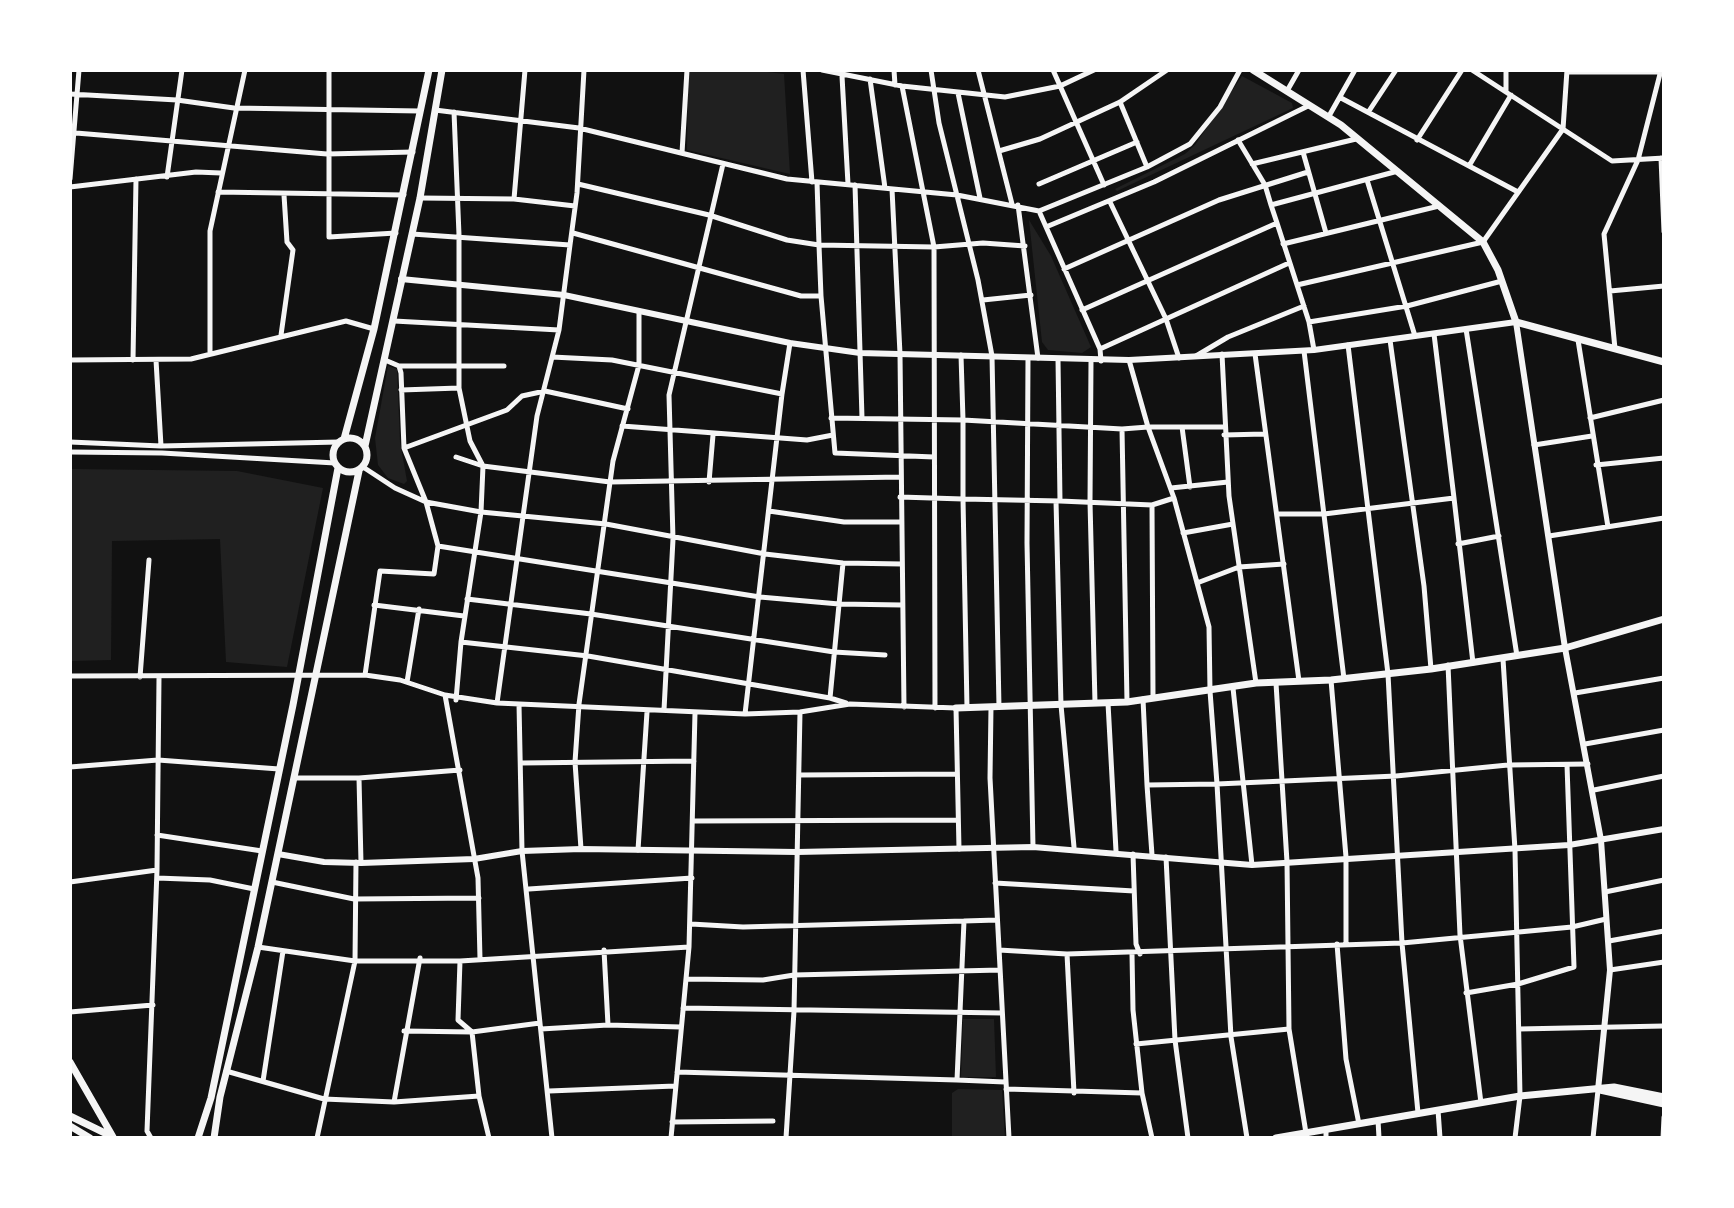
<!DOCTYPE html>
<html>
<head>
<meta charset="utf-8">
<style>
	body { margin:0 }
	#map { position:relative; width:1734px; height:1208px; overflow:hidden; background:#111; font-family:Signika,sans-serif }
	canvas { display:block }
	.frame { position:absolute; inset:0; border:72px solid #fff; pointer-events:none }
</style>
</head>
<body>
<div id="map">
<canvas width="1734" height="1208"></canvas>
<div class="frame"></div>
</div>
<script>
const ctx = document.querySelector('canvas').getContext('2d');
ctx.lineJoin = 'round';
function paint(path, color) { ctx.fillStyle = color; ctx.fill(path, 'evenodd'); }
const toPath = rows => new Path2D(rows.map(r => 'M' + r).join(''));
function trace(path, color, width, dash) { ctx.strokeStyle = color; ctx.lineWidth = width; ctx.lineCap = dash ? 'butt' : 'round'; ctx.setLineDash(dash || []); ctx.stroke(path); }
paint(toPath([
	[688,70,750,70,784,74,790,174,687,150],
	[1242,76,1292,103,1293,108,1117,191,1115,189,1185,154,1195,145],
	[1029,220,1051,256,1091,347,1082,353,1048,350,1042,342],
	[388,366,397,369,400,442,407,481,404,484,388,478,378,465,375,438],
	[70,469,237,471,323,488,287,667,226,662,220,539,112,541,111,660,70,661],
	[963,1019,994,1019,996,1077,961,1077],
	[958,1089,1002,1090,1005,1138,952,1138,952,1093]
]), '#202020');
trace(toPath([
	[329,70,329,237,396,233],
	[803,70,812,182],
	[822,70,902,86,1005,97,1060,86,1094,70],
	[894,70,895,85],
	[931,70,939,123,978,280,992,356,999,707],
	[978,70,1012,204],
	[1053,70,1104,185],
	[1472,70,1612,161,1664,158],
	[1567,72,1661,72],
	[842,76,848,184],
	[870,79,885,188],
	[902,86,934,247,935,708],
	[1287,91,1299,70],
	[1506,91,1506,70],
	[958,93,980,198],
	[70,94,177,100,234,108,420,111],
	[1341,98,1518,192],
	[1120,102,1147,167],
	[435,110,579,128,787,179,957,195,1039,211,1100,349,1101,361],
	[1369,111,1396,70],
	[454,112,459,235,459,388,470,441,483,466,481,512,461,642,456,700],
	[1329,116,1355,70],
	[76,133,327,154,413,152],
	[1238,140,1265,185,1271,205],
	[1417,140,1462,70],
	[999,151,1040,139,1120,102,1167,70],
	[1303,152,1326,233],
	[682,153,687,70],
	[1661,158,1664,232],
	[1252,164,1356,139],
	[1469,166,1511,95],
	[167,177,182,70],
	[70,179,79,70],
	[1367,180,1415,336],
	[817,182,819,245,934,247,983,243,1025,246],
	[578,184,709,215,787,240,819,245,821,296],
	[1039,184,1137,142],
	[855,185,862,418],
	[70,187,196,172,221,173],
	[892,189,900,354,904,707],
	[218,192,404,195],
	[420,198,514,199,575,206],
	[514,199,525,70],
	[1110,202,1166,319,1179,358],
	[1018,205,1038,358],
	[1039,211,1147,167,1190,144,1220,107,1240,70],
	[1277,223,1271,205,1398,171],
	[1046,227,1154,182,1310,105],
	[573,233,801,296,821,296,835,453,934,457],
	[412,234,570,245,559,330,537,416,497,703],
	[1283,244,1439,206],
	[570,245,577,193,584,70],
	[1064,269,1219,200,1308,172],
	[1297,285,1483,242,1563,129,1567,70],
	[1610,291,1664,286],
	[983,300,1031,295],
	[1082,310,1277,223,1309,322,1314,350],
	[394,321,559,330],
	[1309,322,1407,306,1502,281],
	[1466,329,1517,656],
	[281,335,293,250,287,242,284,195],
	[1390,340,1424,586,1431,669],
	[1578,340,1608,527],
	[1348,345,1388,674,1402,943,1418,1113],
	[1100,349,1289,263],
	[1615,349,1604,234,1638,160,1661,70],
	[1304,351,1344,679],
	[210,353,210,231,245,70],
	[1222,354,1229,496,1256,683],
	[1255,354,1299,681],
	[1196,356,1228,337,1304,306],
	[552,357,612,360,782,394,745,714],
	[1028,358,1027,543,1033,847],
	[70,360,191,359,346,321,374,329],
	[133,360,136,179],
	[156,360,161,446],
	[1129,360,1148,427,1224,427],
	[1091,361,1090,502,1095,703],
	[399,366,504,366],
	[401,390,459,388],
	[782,394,790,343],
	[831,418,963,420,961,355],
	[1590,418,1664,400],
	[622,426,807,440,833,435],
	[1182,427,1190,487],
	[1122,429,1127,702],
	[1224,435,1264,434],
	[70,442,161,446,339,442],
	[1534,445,1592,436],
	[404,448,507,410,522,396,545,391,628,409],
	[70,452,162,453,335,463],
	[456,457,483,466,610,482,900,477],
	[1596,465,1664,458],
	[363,467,395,488,426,502,481,512,606,524,765,554,843,563,902,564],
	[709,482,713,435],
	[1171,488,1228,482],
	[900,497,963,499,963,420,1122,429,1148,427,1174,498],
	[1454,498,1473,663],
	[1056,501,1061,705,1074,847],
	[1060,501,1152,505,1174,498,1209,627,1210,691,1217,784,1396,776,1508,765,1588,764],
	[1152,505,1153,697],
	[769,511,844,522,900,522],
	[1277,514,1324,514,1454,498,1434,334],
	[1183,533,1233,524],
	[1549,536,1664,518],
	[1458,544,1499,536],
	[438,546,760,597,839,604,902,605],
	[843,563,830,698,846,703],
	[1197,583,1239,567,1284,564],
	[467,599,591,614,834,652,885,655],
	[374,605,464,616],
	[461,642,588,656,830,698],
	[1503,659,1515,850,1520,1096,1515,1138],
	[1448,665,1460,935,1481,1103],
	[365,675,380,571,434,574,438,546,426,502,404,448,401,373,399,366,385,360],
	[70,676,365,675,400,680,445,695,478,878,480,959],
	[140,677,149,560],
	[1331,680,1346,857,1346,944],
	[407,682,419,609],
	[1233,688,1252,865],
	[1575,693,1664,678],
	[445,695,497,703,745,714,800,712,850,704,956,708,959,849],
	[1143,699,1147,785],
	[1108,703,1116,851],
	[519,704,522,851,552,1138],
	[991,707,990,778,1009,1138],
	[967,708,963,499,1060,501,1058,359],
	[664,710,673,539,669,395,723,164],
	[1585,744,1664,730],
	[521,763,694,761],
	[70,767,158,760,279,769],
	[799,775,957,774],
	[295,778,359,778,460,770],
	[359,778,361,863],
	[1594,790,1664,776],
	[694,821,958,820],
	[157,835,262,851],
	[581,849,575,762,579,704,613,461,639,365,639,311],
	[638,850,647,712],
	[1133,854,1136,944,1140,954],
	[1152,855,1147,785,1217,784,1231,1037,1247,1138],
	[1166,857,1175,1040,1188,1138],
	[157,878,210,880,254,889],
	[70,882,157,870],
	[272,882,354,899,479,898],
	[995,883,1134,891],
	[529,889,692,878],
	[1605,892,1664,880],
	[997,920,964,921,957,1080,1005,1082],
	[691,924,743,927,964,921],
	[1609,941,1664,931],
	[1337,944,1346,1059,1359,1124],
	[258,947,355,961,460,961,689,947],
	[604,950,608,1025],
	[999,950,1067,954,1074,1093],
	[1067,954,1402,943,1572,927,1606,919],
	[1132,954,1133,1010,1142,1093],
	[460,961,458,1020,472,1032,479,1096,489,1138],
	[1610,970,1664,962],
	[687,979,763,980,794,975,1000,970],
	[1466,993,1518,984,1574,967,1567,765],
	[683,1008,1002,1013],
	[70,1012,153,1005],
	[541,1029,608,1025,681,1027],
	[1289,1029,1306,1133],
	[1519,1029,1664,1026],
	[404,1031,472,1032,540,1023],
	[1136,1044,1289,1029,1287,862,1276,683],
	[226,1071,324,1099,394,1102,479,1096],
	[677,1072,957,1080],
	[263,1081,283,951],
	[1006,1089,1142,1093,1152,1138],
	[549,1091,675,1086],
	[394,1102,420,958],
	[1438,1110,1440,1138],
	[1378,1120,1379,1138],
	[672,1122,773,1121],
	[1326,1129,1326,1138],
	[151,1138,147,1131,157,870,159,678],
	[317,1138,355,961,356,862],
	[671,1138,689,947,695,713],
	[786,1138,794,1011,800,712],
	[1593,1138,1598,1090],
	[1663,1138,1664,1117]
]), '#f5f5f5', 5);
trace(toPath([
	[401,279,564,295,790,343,860,353,1129,360,1314,350,1516,322,1565,648,1601,840,1610,970,1598,1090],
	[278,854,324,862,361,863,474,859,522,851,581,849,797,852,1033,847,1252,865,1569,845,1664,829]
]), '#f5f5f5', 6);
trace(toPath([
	[1253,70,1341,125,1483,242,1498,270,1516,322,1664,362],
	'333 455a17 17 0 1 1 34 0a17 17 0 1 1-34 0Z',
	[344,439,374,329,429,70],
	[365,446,420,198,442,70],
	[956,708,1127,702,1256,683,1331,680,1431,669,1565,648,1664,619],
	[70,1062,113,1137],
	[1600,1090,1664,1104],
	[70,1116,111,1136],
	[70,1126,90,1138],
	[198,1138,211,1098,293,705,338,468],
	[214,1138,220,1097,258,947,359,471],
	[1276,1138,1520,1096,1614,1087,1664,1097]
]), '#f5f5f5', 7);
</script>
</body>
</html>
